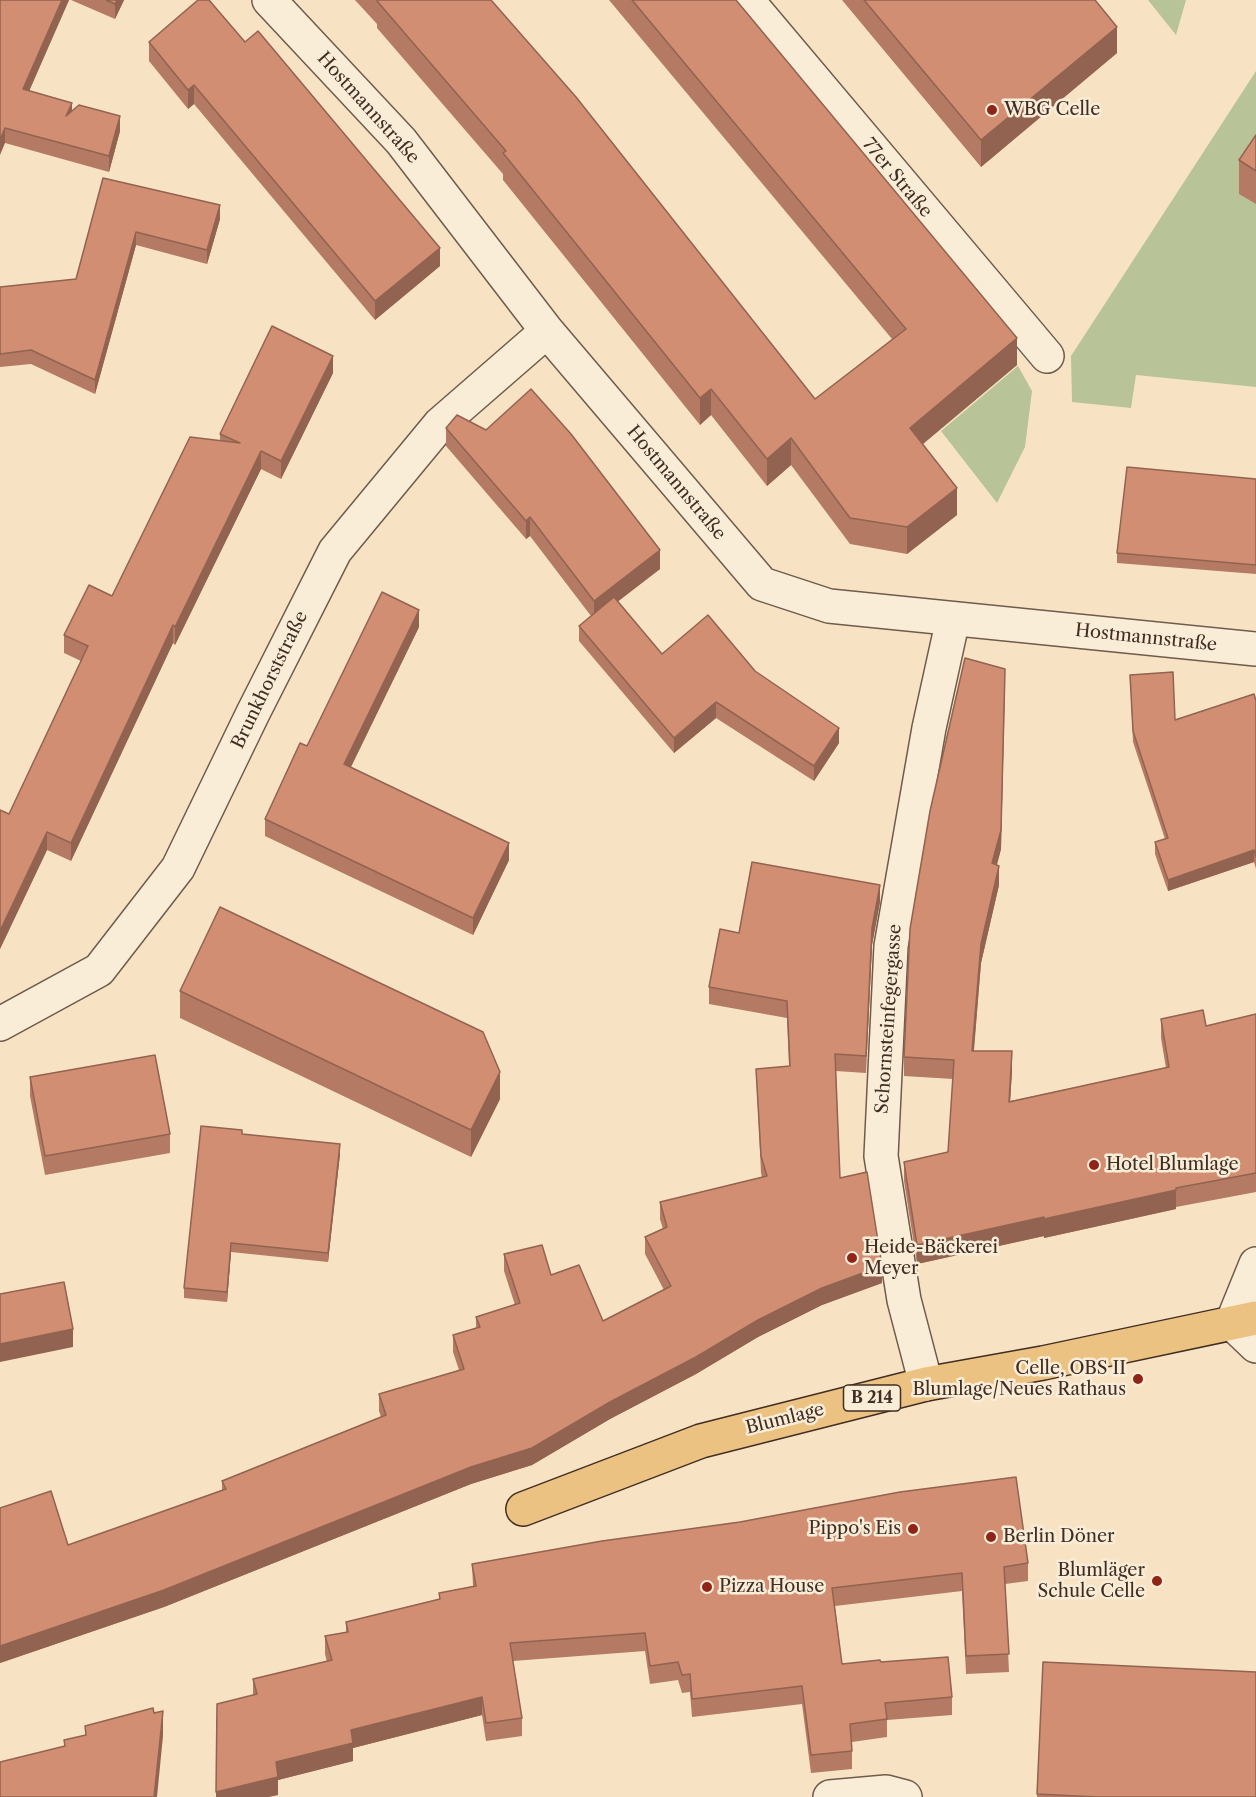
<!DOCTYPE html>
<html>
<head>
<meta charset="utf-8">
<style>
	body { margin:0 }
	canvas { display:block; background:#f7e3c3 }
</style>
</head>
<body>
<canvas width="1256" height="1797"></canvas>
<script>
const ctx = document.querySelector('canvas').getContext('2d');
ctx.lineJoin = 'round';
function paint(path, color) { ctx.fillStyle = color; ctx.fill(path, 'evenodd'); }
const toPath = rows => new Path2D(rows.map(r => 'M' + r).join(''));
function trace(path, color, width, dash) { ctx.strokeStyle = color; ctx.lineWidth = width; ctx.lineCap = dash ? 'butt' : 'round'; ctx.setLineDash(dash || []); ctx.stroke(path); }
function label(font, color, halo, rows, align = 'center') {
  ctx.font = font + ' "Libre Caslon Text",serif'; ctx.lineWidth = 5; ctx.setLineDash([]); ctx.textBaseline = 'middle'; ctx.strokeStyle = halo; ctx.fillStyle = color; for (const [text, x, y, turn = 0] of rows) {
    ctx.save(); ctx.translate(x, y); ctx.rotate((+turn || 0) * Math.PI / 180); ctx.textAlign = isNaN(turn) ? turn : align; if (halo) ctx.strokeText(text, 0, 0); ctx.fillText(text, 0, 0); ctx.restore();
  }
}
paint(toPath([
	[1148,0,1186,0,1176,35],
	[1256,71,1256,387,1136,375,1131,408,1072,402,1071,356],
	[1018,366,1032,391,1025,447,997,503,941,431]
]), '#b8c497');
const minor = toPath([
	[269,0,401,141,547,331,762,584,829,606,1256,649],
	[747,0,1047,356],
	[0,1024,99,970,178,868,253,713,335,551,440,424,547,331],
	[1256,1264,1232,1323,1256,1346],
	[926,1384,904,1300,881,1156,891,946,929,728,953,619],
	[830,1797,886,1792,905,1797]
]);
const major = toPath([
	[523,1509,701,1441,926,1384,1043,1363,1256,1318]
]);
trace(minor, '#6e5b4c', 36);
trace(major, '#402e24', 36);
trace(minor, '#faedd8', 33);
trace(major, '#ecc282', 33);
paint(toPath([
	[0,0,69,0,29,91,72,111,120,131,109,172,5,143],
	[71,0,124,0,115,19],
	[355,0,491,0,815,399,892,339,609,0,736,0,1017,365,922,444,957,515,907,554,850,544,791,465,767,486,711,415,700,425,503,180,503,174,377,28,377,24],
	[842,0,1019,0,1117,53,981,167],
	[149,42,245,42,440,266,375,320,194,104,188,109,149,61],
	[1256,135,1256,204,1239,194,1239,160],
	[103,178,220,219,207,264,136,245,95,394,31,364,0,367,0,287,76,279],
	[333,373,281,479,261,469,175,645,173,643,71,861,47,850,0,949,0,810,9,814,81,661,64,653,64,635,112,596,220,441,220,434],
	[446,428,660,569,618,601,662,654,755,671,839,743,814,781,716,718,674,753,579,641,579,626,591,616,530,536,526,539,446,446],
	[1256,479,1256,574,1117,563,1117,553],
	[419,627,351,767,509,860,473,935,265,836,265,819,307,746],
	[1130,675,1175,720,1256,701,1256,869,1254,862,1168,891,1155,854,1155,842,1165,839,1133,742],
	[1005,689,1001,849,997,865,999,885,981,963,974,1051,1012,1071,1010,1101,1166,1068,1161,1038,1161,1019,1206,1026,1256,1014,1256,1192,1176,1207,1176,1209,1044,1238,1044,1236,917,1264,904,1181,904,1162,948,1152,953,1079,904,1076,904,1057],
	[880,902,872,945,866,1073,836,1071,840,1178,882,1283,822,1305,758,1337,696,1374,610,1419,532,1465,471,1484,164,1607,0,1663,0,1508,68,1545,222,1490,222,1481,381,1417,379,1411,379,1394,459,1370,453,1352,453,1335,476,1328,476,1317,515,1305,504,1271,504,1254,551,1275,603,1321,664,1290,645,1254,645,1237,663,1229,660,1219,660,1202,762,1177,761,1173,756,1069,789,1066,787,1018,709,1004,709,987,739,933],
	[180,991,500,1099,471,1157,180,1018],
	[30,1077,170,1134,170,1153,45,1175,30,1096],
	[242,1134,340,1154,328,1262,231,1252,227,1302,184,1298,184,1288],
	[1028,1563,1028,1581,1005,1584,1009,1672,966,1674,962,1591,835,1606,842,1664,881,1662,952,1697,952,1715,887,1720,887,1737,852,1742,852,1769,811,1773,802,1704,692,1717,690,1692,682,1693,678,1680,650,1684,645,1651,513,1661,522,1718,522,1736,486,1741,482,1715,353,1748,353,1761,278,1780,278,1795,216,1797,253,1695,253,1679,327,1662,325,1654,325,1636,346,1632,346,1622,439,1599,439,1593,473,1586,472,1564],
	[1043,1662,1256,1797,1037,1797]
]), '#b47a63');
paint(toPath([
	[62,0,69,0,23,105,23,89],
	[117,0,124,0,115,19,115,4],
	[1117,27,1117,53,981,167,981,140],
	[194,85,194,104,188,109,188,90],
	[72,103,72,118,66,116],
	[120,116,120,131,109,172,109,156],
	[5,128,5,143,0,155,0,140],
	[220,205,220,219,207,264,207,250],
	[136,232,136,245,95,394,95,380],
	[440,248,440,266,375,320,375,301],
	[1017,338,1017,365,910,455,910,428],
	[333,356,333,373,281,479,281,461],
	[711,389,711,415,700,425,700,398],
	[791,438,791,465,767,486,767,459],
	[261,451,261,469,175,645,175,627],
	[957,488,957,515,907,554,907,527],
	[530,517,530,536,526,539,526,521],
	[660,550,660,569,594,620,594,601],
	[419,610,419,627,344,781,344,764],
	[173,625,173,643,71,861,71,843],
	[1005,669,1001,849,992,882,992,863],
	[716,702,716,718,674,753,674,738],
	[839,728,839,743,814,781,814,766],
	[47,832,47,850,0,949,0,931],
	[509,843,509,860,473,935,473,918],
	[1254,850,1254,862,1168,891,1168,880],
	[999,866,999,885,981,963,972,1070,972,1051,981,944],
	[880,885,880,902,872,945,866,1073,872,928],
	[1012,1051,1012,1071,1009,1121,1009,1102],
	[500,1072,500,1099,471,1157,471,1130],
	[340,1144,340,1154,328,1262,328,1253],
	[1176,1190,1176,1209,1044,1238,1044,1219],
	[1044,1217,1044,1236,917,1264,917,1245],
	[231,1243,231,1252,227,1302,227,1292],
	[882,1266,882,1283,822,1305,758,1337,696,1374,610,1419,532,1465,471,1484,164,1607,0,1663,0,1646,610,1402,758,1320,822,1288],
	[73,1329,73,1347,0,1362,0,1344],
	[482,1697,482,1715,353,1748,353,1761,278,1780,278,1795,269,1797,216,1797,216,1792,276,1762,351,1730],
	[163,1711,163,1736,157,1797,154,1797]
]), '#926350');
const building = toPath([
	[0,0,62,0,23,89,72,103,66,116,79,105,120,116,109,156,5,128,0,140,0,0],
	[106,0,117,0,115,4,106,0],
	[198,0,209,0,245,42,258,31,440,248,375,301,194,85,188,90,149,42,198,0],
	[378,0,491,0,576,97,815,399,906,329,632,0,736,0,1017,338,910,428,957,488,907,527,850,518,791,438,767,459,711,389,700,398,503,153,506,151,377,1,378,0],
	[864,0,1095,0,1117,27,981,140,864,0],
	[1256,135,1256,171,1239,160,1256,135],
	[103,178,220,205,207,250,136,232,95,380,31,350,0,354,0,287,76,279,103,178],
	[272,326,333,356,281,461,261,451,175,627,173,625,71,843,47,832,0,931,0,810,9,814,88,646,64,635,89,585,112,596,190,437,240,443,220,434,272,326],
	[531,389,571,434,660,550,594,601,530,517,526,521,446,428,457,415,486,430,531,389],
	[1127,467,1256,479,1256,565,1117,553,1127,467],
	[382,592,419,610,344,764,509,843,473,918,265,819,300,743,307,746,382,592],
	[614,597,662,654,708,615,755,671,839,728,814,766,716,702,674,738,579,626,614,597],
	[965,658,1005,669,1001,830,992,863,999,866,981,944,972,1051,1012,1051,1009,1102,1169,1067,1161,1019,1203,1010,1206,1026,1256,1014,1256,1173,1176,1188,1176,1190,1044,1219,1044,1217,917,1245,904,1162,948,1152,954,1060,904,1057,910,929,930,811,965,658],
	[1173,672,1175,720,1254,694,1256,701,1256,857,1254,850,1168,880,1155,842,1168,838,1133,731,1130,675,1173,672],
	[752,862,880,885,872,928,866,1056,835,1054,840,1178,867,1172,882,1266,822,1288,758,1320,696,1357,610,1402,532,1448,471,1467,164,1590,0,1646,0,1508,51,1491,68,1545,226,1489,222,1481,386,1415,379,1394,464,1369,453,1335,480,1327,476,1317,520,1303,504,1254,542,1245,551,1275,579,1265,603,1321,671,1286,645,1237,667,1227,660,1202,767,1176,761,1156,756,1069,790,1066,787,1001,709,987,720,929,739,933,752,862],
	[220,907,483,1032,500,1072,471,1130,180,991,220,907],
	[155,1055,170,1134,45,1156,30,1077,155,1055],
	[201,1126,242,1130,242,1134,340,1144,328,1253,231,1243,227,1292,184,1288,201,1126],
	[64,1282,73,1329,0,1344,0,1294,64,1282],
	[1016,1477,1028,1563,1004,1567,1009,1654,966,1656,962,1573,832,1588,842,1664,880,1660,881,1662,948,1657,952,1697,885,1703,887,1719,850,1724,852,1751,811,1755,802,1686,692,1699,690,1674,682,1675,678,1662,650,1666,645,1633,510,1643,522,1718,486,1723,482,1697,351,1730,353,1743,276,1762,278,1777,216,1792,217,1704,257,1694,253,1679,332,1660,325,1636,348,1632,346,1622,440,1599,439,1593,476,1586,472,1564,602,1541,740,1522,900,1492,1016,1477],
	[1043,1662,1256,1672,1256,1797,1097,1797,1037,1794,1043,1662],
	[153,1708,154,1713,163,1711,154,1797,0,1797,0,1762,65,1746,64,1740,86,1735,85,1726,153,1708]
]);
paint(building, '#d18e73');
trace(building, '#926350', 1.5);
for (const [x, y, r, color] of [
	[992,110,6,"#8f2418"],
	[1094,1165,6,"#8f2418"],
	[852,1258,6,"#8f2418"],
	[1138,1379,6,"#8f2418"],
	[913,1529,6,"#8f2418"],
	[991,1537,6,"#8f2418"],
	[1157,1581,6,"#8f2418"],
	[707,1587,6,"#8f2418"]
]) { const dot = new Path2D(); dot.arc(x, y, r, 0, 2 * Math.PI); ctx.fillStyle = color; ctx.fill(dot); trace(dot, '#faedd8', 2); }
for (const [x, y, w] of [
	[872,1398,57]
]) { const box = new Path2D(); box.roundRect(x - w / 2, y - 13, w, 26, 4.5); ctx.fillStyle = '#faedd8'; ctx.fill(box); trace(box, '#402e24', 1.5); }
label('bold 16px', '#402e24', null, [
	["B 214",872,1398]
]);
label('18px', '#402e24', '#faedd8', [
	["Hostmannstraße",368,108,48],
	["77er Straße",897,178,50],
	["Hostmannstraße",676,483,50],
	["Hostmannstraße",1146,638,6],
	["Brunkhorststraße",270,680,-64],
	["Schornsteinfegergasse",889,1019,-86],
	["Blumlage",785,1419,-14]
]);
label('18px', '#402e24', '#faedd8', [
	["WBG Celle",1004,110],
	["Hotel Blumlage",1106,1165],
	["Heide-Bäckerei",864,1248],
	["Meyer",864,1269],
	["Celle, OBS II",1126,1369,"right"],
	["Blumlage/Neues Rathaus",1126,1390,"right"],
	["Pippo's Eis",901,1529,"right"],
	["Berlin Döner",1003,1537],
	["Blumläger",1145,1571,"right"],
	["Schule Celle",1145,1592,"right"],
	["Pizza House",719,1587]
], 'left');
</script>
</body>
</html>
